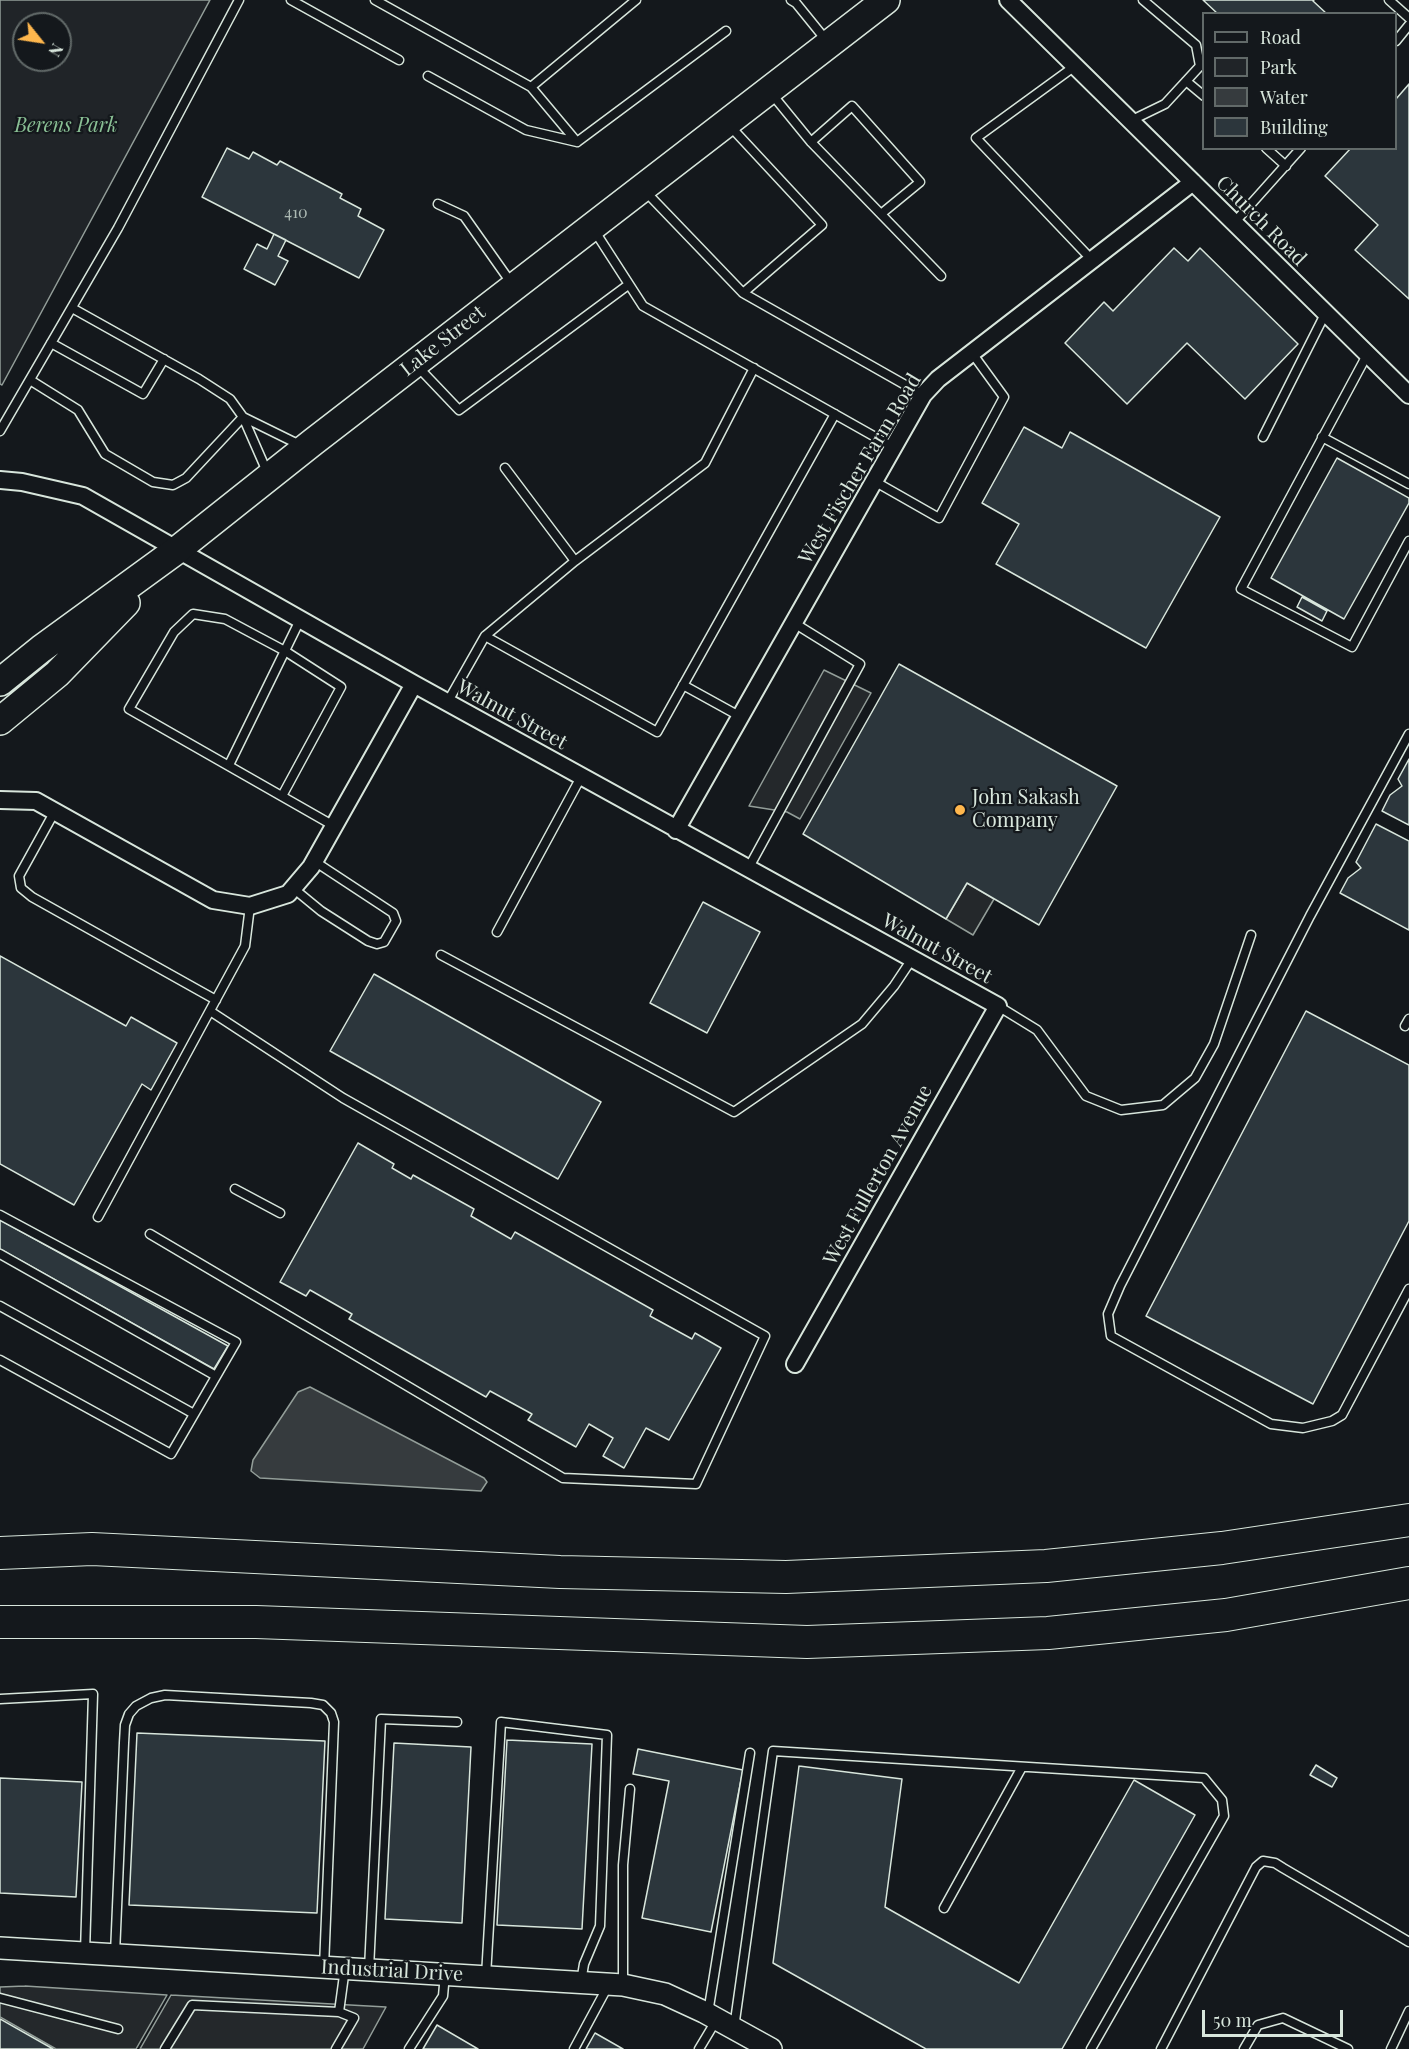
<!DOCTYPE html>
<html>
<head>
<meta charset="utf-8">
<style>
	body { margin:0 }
	#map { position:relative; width:1409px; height:2049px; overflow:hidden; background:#14181c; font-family:"Playfair Display",serif }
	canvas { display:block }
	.legend { position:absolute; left:1202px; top:12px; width:195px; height:138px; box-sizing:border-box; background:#14181c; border:2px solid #626a69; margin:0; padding:8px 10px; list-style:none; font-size:18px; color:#d8e6dc }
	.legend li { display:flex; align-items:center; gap:12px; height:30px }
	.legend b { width:30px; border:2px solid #626a69 }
	.north { position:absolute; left:12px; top:12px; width:60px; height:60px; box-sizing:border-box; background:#14181c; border:2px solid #626a69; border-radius:50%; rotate:120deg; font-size:16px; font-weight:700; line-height:24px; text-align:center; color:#d8e6dc }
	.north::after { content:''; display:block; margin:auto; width:21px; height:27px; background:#ffb74d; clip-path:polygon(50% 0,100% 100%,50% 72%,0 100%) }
	.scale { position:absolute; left:1202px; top:2010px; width:141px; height:27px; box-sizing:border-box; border:3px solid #d8e6dc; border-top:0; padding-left:8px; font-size:18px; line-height:21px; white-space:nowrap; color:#d8e6dc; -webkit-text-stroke:4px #14181c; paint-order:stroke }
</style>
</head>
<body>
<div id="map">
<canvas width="1409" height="2049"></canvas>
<ul class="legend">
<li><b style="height:8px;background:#14181c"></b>Road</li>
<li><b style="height:16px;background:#202428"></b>Park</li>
<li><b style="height:16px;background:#363b3e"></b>Water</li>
<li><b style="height:16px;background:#2c363c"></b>Building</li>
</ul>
<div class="north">N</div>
<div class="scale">50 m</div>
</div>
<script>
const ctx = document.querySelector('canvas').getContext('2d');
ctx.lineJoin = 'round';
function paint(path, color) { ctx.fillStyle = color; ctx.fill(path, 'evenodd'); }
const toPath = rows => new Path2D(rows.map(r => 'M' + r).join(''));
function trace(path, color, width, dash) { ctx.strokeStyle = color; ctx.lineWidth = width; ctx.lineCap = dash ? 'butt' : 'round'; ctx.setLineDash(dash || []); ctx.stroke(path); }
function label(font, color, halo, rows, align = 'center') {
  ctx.font = font + ' "Playfair Display",serif'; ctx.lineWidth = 4.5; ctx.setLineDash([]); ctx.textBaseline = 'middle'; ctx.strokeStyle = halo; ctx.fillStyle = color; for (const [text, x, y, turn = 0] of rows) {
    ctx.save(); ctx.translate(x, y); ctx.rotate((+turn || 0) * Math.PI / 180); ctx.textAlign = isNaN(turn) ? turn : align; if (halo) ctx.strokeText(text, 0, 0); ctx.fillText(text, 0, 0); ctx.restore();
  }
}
const green = toPath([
	[0,0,210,0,2,385,0,384,0,0],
	[24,24,60,24,60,60,24,60,24,24]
]);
paint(green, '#202428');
trace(green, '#939e99', 1.5);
const parking = toPath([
	[824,670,871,693,800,819,787,812,749,806,824,670],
	[967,883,994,899,973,935,946,919,967,883],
	[25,1986,167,1995,136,2049,56,2049,0,2017,0,1987,25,1986],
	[171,1995,386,2007,363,2049,140,2049,171,1995]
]);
paint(parking, '#24282b');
trace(parking, '#939e99', 1.5);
const water = toPath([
	[310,1387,484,1478,487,1482,481,1491,260,1478,251,1471,253,1460,298,1392,310,1387]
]);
paint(water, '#363b3e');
trace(water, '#939e99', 1.5);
const building = toPath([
	[1203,0,1314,0,1313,1,1327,14,1218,14,1203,0],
	[1409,84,1409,299,1355,250,1378,225,1325,176,1351,148,1396,148,1396,99,1409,84],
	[227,148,249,159,253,152,277,165,280,161,342,194,340,198,361,209,358,216,384,230,359,278,202,197,227,148],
	[274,234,286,240,278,256,288,261,275,285,244,269,257,244,267,249,274,234],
	[1174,248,1188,261,1200,248,1298,344,1245,399,1187,343,1127,404,1065,343,1104,302,1113,311,1174,248],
	[1024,427,1062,448,1070,432,1220,517,1146,648,996,564,1019,524,982,503,1024,427],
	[1337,458,1409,498,1409,503,1344,619,1271,578,1337,458],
	[1302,597,1327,611,1322,621,1297,607,1302,597],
	[899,664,1117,786,1039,925,967,883,946,919,803,834,899,664],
	[1409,759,1409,825,1382,811,1390,795,1402,786,1398,779,1409,759],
	[1376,824,1409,841,1409,930,1340,893,1348,878,1361,868,1356,862,1376,824],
	[703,902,760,932,707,1033,650,1003,703,902],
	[0,956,126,1026,131,1017,177,1043,151,1090,142,1084,74,1205,0,1164,0,956],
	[374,974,601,1102,558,1179,330,1051,374,974],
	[1306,1011,1409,1065,1409,1221,1313,1404,1146,1316,1306,1011],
	[358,1143,394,1164,392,1168,411,1179,413,1175,474,1209,471,1216,511,1239,515,1232,653,1310,650,1316,692,1339,695,1333,721,1348,669,1440,646,1428,624,1468,603,1456,613,1438,589,1424,576,1447,528,1420,532,1414,490,1391,486,1397,349,1319,352,1314,310,1290,306,1296,280,1282,358,1143],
	[0,1220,228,1346,214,1369,0,1249,0,1220],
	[137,1733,325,1741,317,1913,129,1905,137,1733],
	[507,1740,592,1744,582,1929,497,1925,507,1740],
	[394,1743,471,1747,462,1923,385,1919,394,1743],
	[638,1749,743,1770,711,1932,642,1918,669,1781,633,1774,638,1749],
	[1316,1765,1337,1778,1332,1787,1310,1775,1316,1765],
	[799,1766,902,1779,885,1907,1019,1983,1134,1780,1195,1815,1062,2049,926,2049,773,1963,799,1766],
	[0,1778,82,1782,76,1897,0,1893,0,1778],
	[0,2019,53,2049,0,2049,0,2019],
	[437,2025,478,2049,423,2049,437,2025],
	[595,2033,623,2049,586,2049,595,2033]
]);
paint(building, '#2c363c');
trace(building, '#d8e6dc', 1.5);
const service = toPath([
	[291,0,399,60],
	[375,0,531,87],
	[636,0,531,87,577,142,726,31],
	[791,0,796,3,826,40],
	[1389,0,1409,18],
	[1396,41,1409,25],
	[1075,66,976,138,1092,260],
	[428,76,526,130,577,142],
	[1186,81,1204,96],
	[771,93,811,142,941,276],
	[1130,121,1165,104,1200,66,1196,45,1143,0],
	[811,142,852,106,920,182,881,214],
	[1266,148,1286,166],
	[644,190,743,293,822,225,729,125],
	[438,204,464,216,512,284],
	[1234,223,1301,148],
	[594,230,643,306,893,447],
	[743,293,923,395],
	[72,308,199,379,230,399,243,417,268,474],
	[51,343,143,394,164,359],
	[1367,355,1241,589,1352,647,1409,541],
	[418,367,459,410,628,285],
	[30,380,78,410,105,454,153,482,173,485,186,478,243,417],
	[243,417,302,446],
	[0,431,118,228,239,0],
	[1263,437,1325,314],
	[1322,437,1409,484],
	[505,468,575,561],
	[874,481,939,518,1004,397,972,353],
	[485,636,657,732,835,414],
	[683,685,741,717],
	[447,703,485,636,575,561,705,463,754,368],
	[1409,734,1310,916,1120,1286,1108,1314,1111,1336,1271,1424,1303,1428,1332,1421,1342,1415,1409,1289],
	[229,765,300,620],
	[282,796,341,687,285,651,225,619,193,614,174,632,129,709,334,826],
	[55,811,19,876,21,888,32,897,216,1000],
	[748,869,860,664,794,623],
	[293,888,321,911,368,941,377,944,384,942,396,921,393,913,314,861],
	[497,932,581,777],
	[441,955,734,1112,862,1024,894,986,912,959],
	[998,1006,1037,1030,1086,1096,1121,1110,1163,1105,1195,1078,1214,1044,1251,935],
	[1405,1026,1409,1019],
	[235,1189,280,1213],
	[0,1215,236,1342,171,1454,0,1360],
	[98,1217,245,946,250,906],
	[150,1234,563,1478,696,1484,765,1336,343,1098,210,1011],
	[0,1254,216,1376],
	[0,1306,194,1414],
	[0,1699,93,1694,85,1952],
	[944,1908,1022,1767],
	[115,1954,124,1743,125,1725,129,1714,136,1706,151,1698,165,1695,311,1703,323,1705,331,1713,334,1722,324,1967],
	[369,1969,381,1719,457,1722],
	[486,1976,501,1722,607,1735,600,1926,584,1964,581,1982],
	[623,1984,623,1865,630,1789],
	[0,1998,118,2029],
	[339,2012,345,1968],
	[708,2013,750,1753],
	[734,2028,773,1751,1204,1778,1222,1800,1224,1816,1091,2049],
	[165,2049,192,2005,339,2012,354,2018,336,2049],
	[409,2049,443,1996,445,1974],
	[574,2049,608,1986],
	[699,2049,717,2019],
	[1161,2049,1256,1867,1263,1861,1275,1863,1283,1868,1409,1942],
	[1244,2049,1258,2025,1283,2018,1348,2049],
	[1391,2049,1409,2011]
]);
const minor = toPath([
	[1008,0,1409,395],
	[0,480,22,482,83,496,414,684,998,1006,795,1364],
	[0,800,36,801,213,900,250,906,288,894,311,867,414,684],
	[676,830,923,395,938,379,1193,182]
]);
const tertiary = toPath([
	[0,1948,623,1985,665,1994,704,2012,771,2049]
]);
const primary = toPath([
	[0,682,41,649,177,550,313,442,886,0],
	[0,721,57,674,126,603]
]);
const motorway = toPath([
	[0,1553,92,1549,560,1572,786,1577,1046,1566,1222,1548,1409,1520],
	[0,1622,256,1622,807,1642,1048,1633,1226,1615,1409,1583]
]);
trace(service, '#d8e6dc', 11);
trace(minor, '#d8e6dc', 20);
trace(tertiary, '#d8e6dc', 24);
trace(primary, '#d8e6dc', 30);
trace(motorway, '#d8e6dc', 34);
trace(service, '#14181c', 8);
trace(minor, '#14181c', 16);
trace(tertiary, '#14181c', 21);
trace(primary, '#14181c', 27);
trace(motorway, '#14181c', 32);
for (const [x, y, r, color] of [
	[960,810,6,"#ffb74d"]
]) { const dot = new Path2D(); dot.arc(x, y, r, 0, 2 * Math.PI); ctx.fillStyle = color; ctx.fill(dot); trace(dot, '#14181c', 2); }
label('16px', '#adbab4', null, [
	["410",296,213]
]);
label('italic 20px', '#8ac095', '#14181c', [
	["Berens Park",66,126]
]);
label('20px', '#d8e6dc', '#14181c', [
	["Church Road",1261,221,45],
	["Lake Street",443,341,-38],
	["West Fischer Farm Road",860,469,-59],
	["Walnut Street",512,715,29],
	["Walnut Street",937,949,29],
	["West Fullerton Avenue",878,1175,-61],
	["Industrial Drive",392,1971,3]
]);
label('20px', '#d8e6dc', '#14181c', [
	["John Sakash",972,798],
	["Company",972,821]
], 'left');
</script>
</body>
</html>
